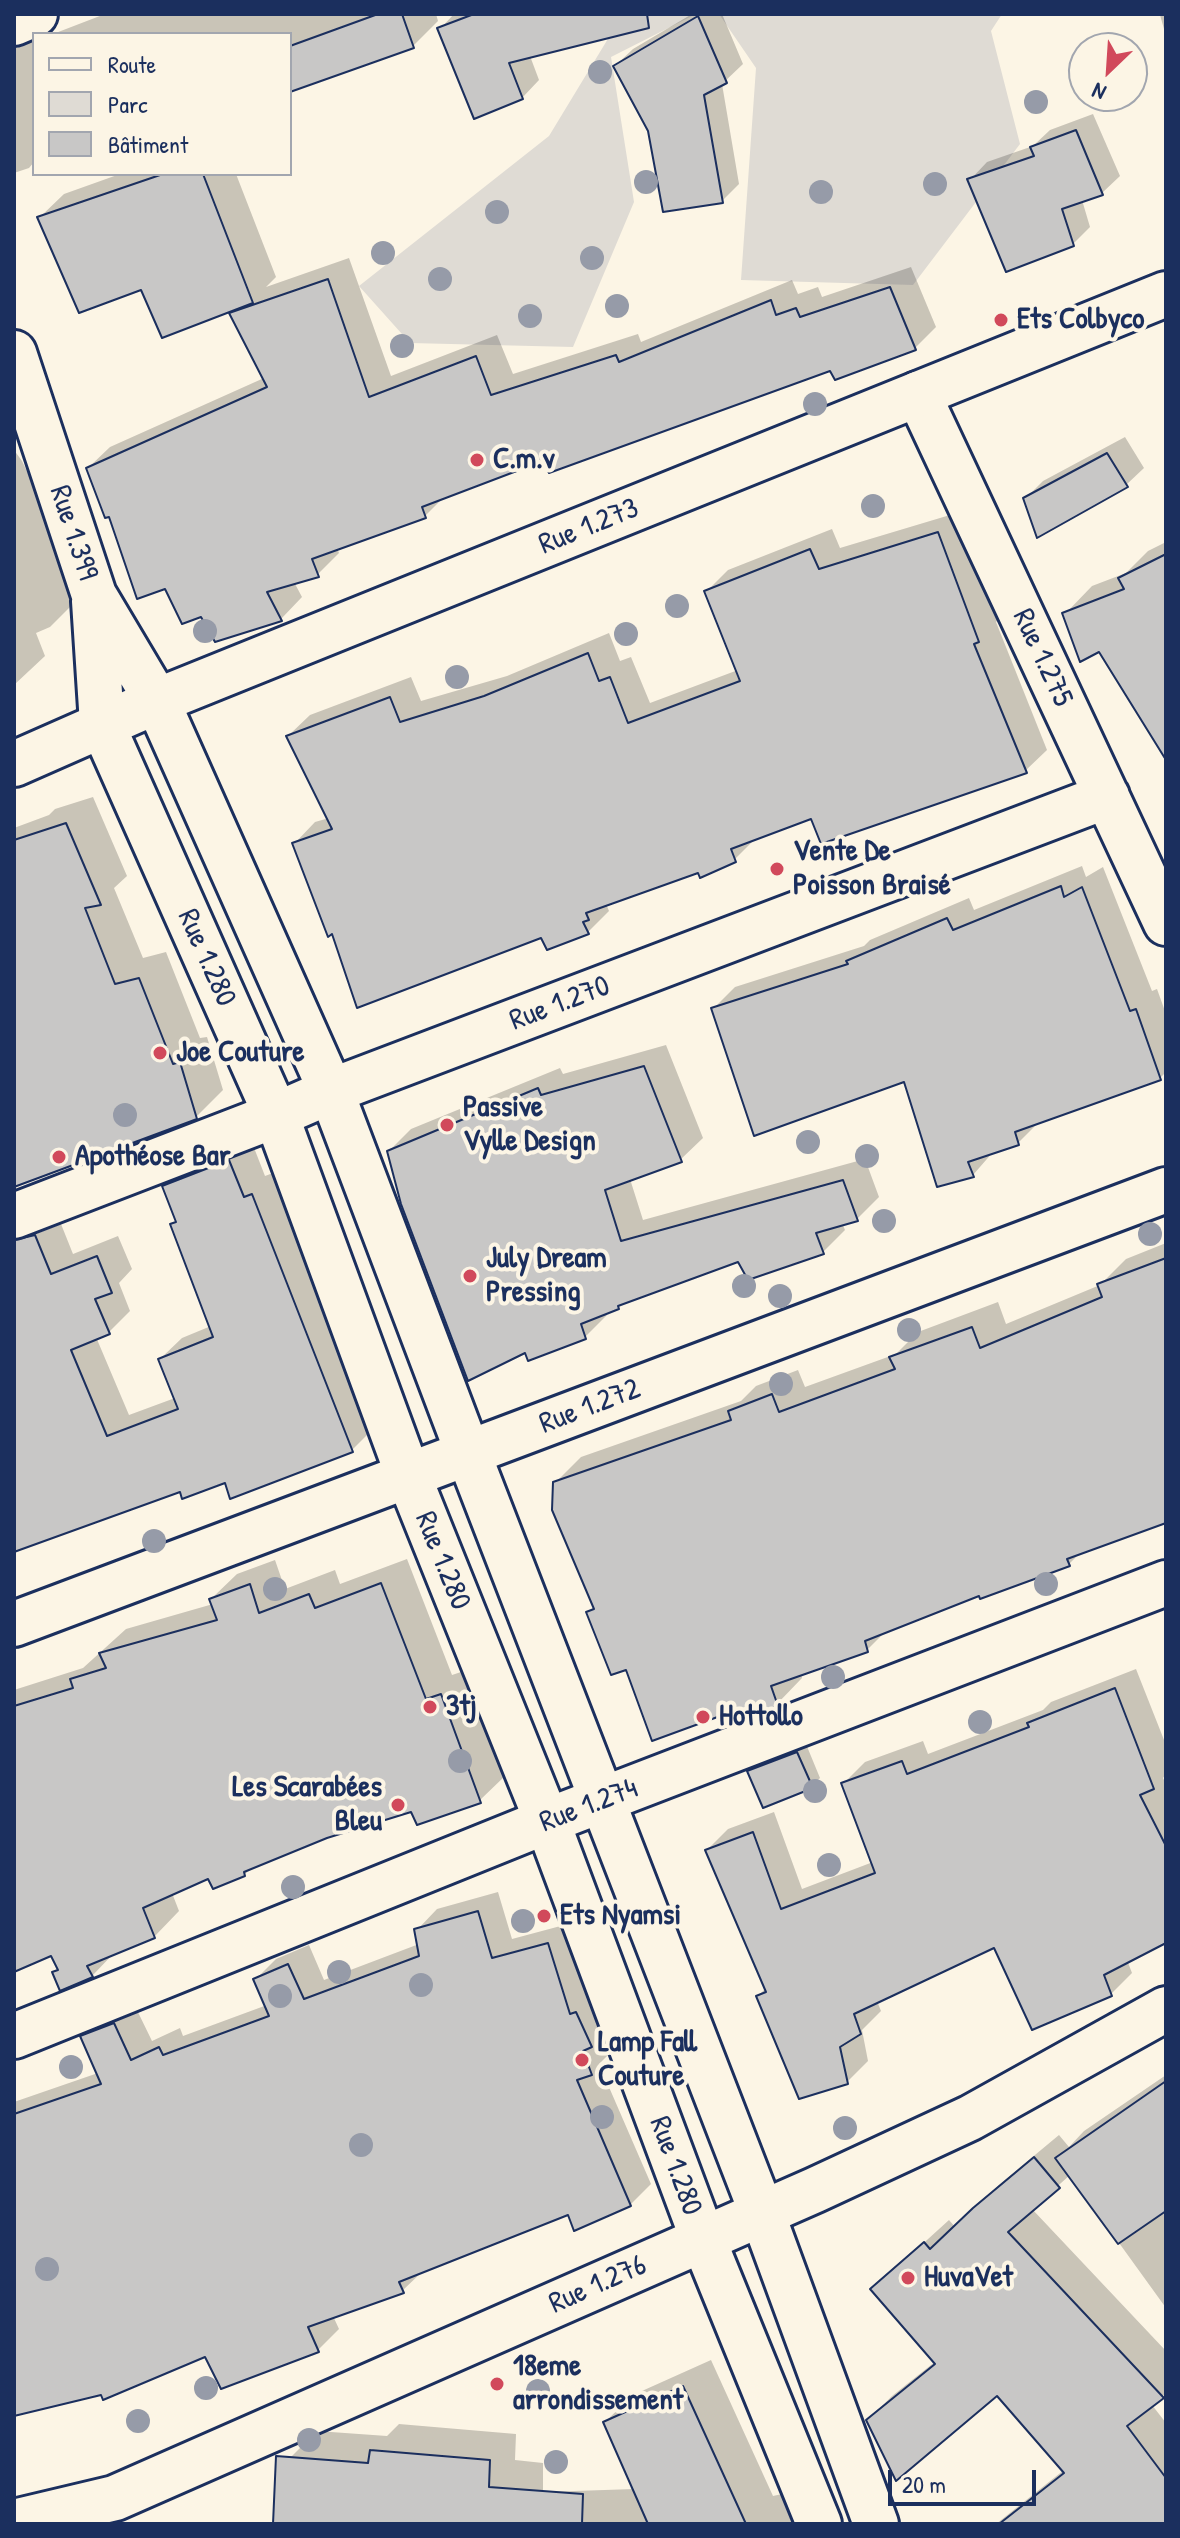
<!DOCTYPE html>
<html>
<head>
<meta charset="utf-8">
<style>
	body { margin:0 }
	#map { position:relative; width:1180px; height:2538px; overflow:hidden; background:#fcf5e5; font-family:"Patrick Hand",sans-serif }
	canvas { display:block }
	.frame { position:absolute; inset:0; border:16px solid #1b2f5e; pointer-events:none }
	.legend { position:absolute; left:32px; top:32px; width:260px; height:144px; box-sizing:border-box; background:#fcf5e5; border:2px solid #a2a6af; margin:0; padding:10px 14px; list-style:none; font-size:24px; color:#1b2f5e }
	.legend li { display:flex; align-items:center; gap:16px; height:40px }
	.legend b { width:40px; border:2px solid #a2a6af }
	.north { position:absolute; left:1068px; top:32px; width:80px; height:80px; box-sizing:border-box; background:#fcf5e5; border:2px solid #a2a6af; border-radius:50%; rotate:205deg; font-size:22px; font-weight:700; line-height:32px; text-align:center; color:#1b2f5e }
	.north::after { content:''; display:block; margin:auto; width:28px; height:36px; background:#d1495b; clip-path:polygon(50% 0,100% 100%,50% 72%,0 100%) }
	.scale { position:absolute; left:888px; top:2470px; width:148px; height:36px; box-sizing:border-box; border:4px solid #1b2f5e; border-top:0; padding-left:10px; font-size:24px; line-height:28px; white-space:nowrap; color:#1b2f5e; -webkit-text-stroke:6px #fcf5e5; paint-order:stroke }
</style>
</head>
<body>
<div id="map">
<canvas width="1180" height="2538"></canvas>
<div class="frame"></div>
<ul class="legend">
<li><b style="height:10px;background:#fcf5e5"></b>Route</li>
<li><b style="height:22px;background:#dfdbd4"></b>Parc</li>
<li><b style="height:22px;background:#c8c7c6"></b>Bâtiment</li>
</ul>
<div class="north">N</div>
<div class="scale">20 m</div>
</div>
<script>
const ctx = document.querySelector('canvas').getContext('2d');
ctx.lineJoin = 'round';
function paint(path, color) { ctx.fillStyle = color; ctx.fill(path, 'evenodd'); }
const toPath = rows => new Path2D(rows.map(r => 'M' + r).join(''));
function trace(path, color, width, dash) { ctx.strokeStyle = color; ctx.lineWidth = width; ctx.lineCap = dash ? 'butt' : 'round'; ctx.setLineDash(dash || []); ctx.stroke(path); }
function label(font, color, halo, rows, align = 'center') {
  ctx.font = font + ' "Patrick Hand",sans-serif'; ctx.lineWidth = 8; ctx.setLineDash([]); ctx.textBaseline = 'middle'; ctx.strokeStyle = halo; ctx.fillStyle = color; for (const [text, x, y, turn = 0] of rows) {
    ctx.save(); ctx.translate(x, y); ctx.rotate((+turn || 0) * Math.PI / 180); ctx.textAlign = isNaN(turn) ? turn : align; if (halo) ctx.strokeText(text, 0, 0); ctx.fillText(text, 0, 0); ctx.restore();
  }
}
paint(toPath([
	[623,14,696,14,611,57,634,202,573,347,410,343,359,286,549,136],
	[719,14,1002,14,991,31,1020,144,913,285,741,280,756,68]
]), '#dfdbd4');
paint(toPath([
	[105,14,436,14,438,21,414,45,290,90,290,34,53,34],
	[454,14,613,14,530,56,539,80,522,98,440,29],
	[692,14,722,14,743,64,722,84,739,184,722,201,650,131,615,66,633,49],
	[1166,14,1166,36,1160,15],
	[14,40,17,48,34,41,34,162,29,168,14,173],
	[1093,114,1120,176,1102,193,1082,200,1090,227,1073,244,970,180,987,162,1033,146,1050,130],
	[120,174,236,174,276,277,266,287,349,258,391,376,497,335,513,374,638,334,641,342,792,280,798,294,818,287,822,297,911,267,936,327,915,348,832,368,544,458,446,495,425,516,337,548,339,553,317,575,294,582,302,597,281,619,202,615,166,586,110,515,88,468,110,447,264,378,231,313,238,307,142,288,39,218,64,194],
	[1125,437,1144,468,1126,485,1026,498,1043,481],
	[14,450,22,461,37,492,57,555,77,600,50,627,36,633,45,656,14,685],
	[960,512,999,619,996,622,1047,750,1025,771,812,817,757,837,734,860,606,904,609,911,588,932,548,947,542,936,333,931,294,844,315,822,329,818,288,736,310,715,411,677,421,701,507,676,609,633,620,661,631,657,650,703,738,670,707,591,728,570,832,529,840,548],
	[1166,542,1166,748,1100,650,1065,614,1092,586,1126,573,1148,551],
	[93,797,127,876,114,888,143,958,166,952,200,1038,207,1037,223,1090,196,1117,14,1158,14,828,49,815,55,809],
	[1082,866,1086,877,1103,867,1152,991,1157,989,1166,1014,1166,1072,1160,1078,1040,1121,1018,1143,993,1152,973,1175,905,1079,713,1009,735,987,864,946,870,940,969,898,974,910],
	[666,1045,703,1138,680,1160,630,1179,643,1220,865,1159,879,1197,857,1219,842,1223,845,1230,823,1252,739,1259,623,1302,618,1307,606,1312,607,1315,585,1337,389,1151,411,1129,560,1068,563,1074],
	[251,1140,265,1176,273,1173,374,1428,352,1450,181,1490,14,1550,14,1243,61,1224,73,1254,118,1236,132,1269,119,1283,130,1311,109,1332,96,1337,129,1415,175,1398,160,1359,182,1338,211,1326,172,1225,177,1220,164,1186,186,1165],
	[1166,1243,1166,1521,1082,1551,1069,1564,981,1594,887,1630,867,1650,801,1673,802,1678,777,1704,724,1712,627,1667,588,1613,595,1606,555,1483,581,1457,741,1401,756,1386,798,1370,805,1387,896,1354,918,1332,998,1302,1006,1324,1100,1285,1126,1259],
	[407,1559,452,1675,467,1670,505,1776,479,1801,412,1809,326,1836,253,1866,244,1875,209,1877,172,1893,179,1911,154,1937,115,1952,92,1976,54,1973,59,1968,52,1953,14,1970,14,1690,83,1668,126,1629,213,1604,211,1599,237,1574,275,1560,285,1589,335,1570,340,1584],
	[1136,1669,1166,1745,1166,1774,1163,1778,1166,1784,1166,1941,1127,1960,1132,1973,1111,1994,995,1945,877,2001,881,2011,862,2030,868,2061,847,2082,758,1996,766,1988,707,1850,728,1829,774,1812,802,1889,873,1862,844,1783,865,1762,923,1741,928,1754,1043,1710,1051,1702],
	[806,1744,820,1778,812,1786,750,1771,758,1763],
	[498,1892,512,1939,568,1924,611,2052,599,2064,651,2184,630,2205,569,2213,424,2270,402,2291,333,2316,339,2329,318,2350,268,2368,206,2355,103,2392,14,2414,14,2102,98,2073,82,2037,103,2016,134,2004,152,2041,180,2028,183,2036,267,2005,256,1979,276,1959,309,1945,324,1980,419,1944,417,1930,437,1909],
	[1166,2075,1166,2308,1070,2175,1032,2209,1166,2351,1166,2393,1152,2405,1166,2423,1166,2524,996,2524,1064,2470,998,2394,868,2420,892,2396,936,2361,873,2289,949,2220,955,2227,1000,2184,1059,2135,1069,2147,1084,2131],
	[711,2360,773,2496,782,2494,792,2524,305,2524,290,2458,317,2431,387,2436,399,2424,516,2434,515,2460,543,2463,543,2492,635,2489,605,2422,633,2395]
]), '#0003');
const building = toPath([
	[378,14,402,14,414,48,290,92,290,46,378,14],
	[474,14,647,14,649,28,509,63,523,99,474,119,437,28,474,14],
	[698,16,727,83,704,95,723,203,663,212,648,131,613,66,698,16],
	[1076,130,1103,195,1062,209,1074,246,1006,272,967,179,1034,156,1030,147,1076,130],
	[163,174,203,174,253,303,162,338,141,290,79,313,37,217,163,174],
	[328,279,369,397,476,356,491,395,616,355,619,362,771,300,776,315,796,308,800,317,890,287,916,350,835,380,830,371,549,473,543,461,422,507,426,518,312,559,319,577,267,592,282,621,215,642,201,617,182,624,165,589,137,599,109,517,105,518,86,468,267,387,229,313,328,279],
	[1107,453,1128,487,1037,538,1023,498,1107,453],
	[938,532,979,642,974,644,1027,773,821,844,811,819,731,849,736,862,700,878,698,873,586,913,589,920,583,922,589,934,547,950,541,938,357,1008,332,934,328,937,292,843,332,829,286,736,390,697,400,722,484,696,588,653,599,681,610,677,628,723,740,681,704,591,810,549,819,569,938,532],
	[1166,554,1166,760,1099,652,1080,662,1062,613,1124,589,1118,578,1166,554],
	[66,823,101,905,85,908,115,984,139,978,173,1064,180,1062,197,1119,14,1187,14,840,66,823],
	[1061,886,1064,897,1082,887,1130,1011,1136,1009,1161,1080,1015,1132,1019,1145,968,1162,974,1177,937,1187,904,1082,754,1136,711,1008,848,964,846,961,947,918,953,930,1061,886],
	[644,1066,682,1162,605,1190,621,1241,843,1180,858,1221,816,1233,824,1254,748,1280,738,1262,618,1306,619,1309,581,1324,586,1339,528,1361,525,1353,468,1381,401,1204,387,1151,538,1088,541,1095,644,1066],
	[229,1160,244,1197,252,1194,353,1452,230,1499,225,1483,182,1499,180,1492,14,1552,14,1240,35,1235,51,1274,97,1256,112,1293,95,1299,110,1334,71,1350,107,1436,178,1409,158,1359,213,1337,170,1224,176,1222,162,1186,229,1160],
	[1166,1258,1166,1523,1067,1559,1070,1566,980,1599,979,1596,865,1641,868,1652,771,1686,778,1706,728,1725,723,1715,652,1741,626,1670,611,1675,586,1612,594,1609,552,1510,553,1482,731,1420,728,1411,772,1394,779,1412,895,1369,889,1357,972,1327,980,1348,1102,1297,1097,1284,1166,1258],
	[381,1583,426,1699,441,1694,481,1803,417,1825,411,1812,327,1838,244,1872,245,1876,213,1889,208,1879,143,1908,155,1938,87,1966,93,1977,60,1991,52,1972,58,1970,51,1956,14,1972,14,1706,73,1688,70,1679,106,1668,99,1653,217,1620,209,1599,250,1584,259,1613,309,1594,315,1608,381,1583],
	[1115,1688,1154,1789,1140,1795,1166,1846,1166,1943,1104,1975,1112,1996,1032,2030,994,1948,854,2014,861,2034,840,2047,848,2084,799,2099,756,1996,766,1992,705,1850,753,1832,781,1909,875,1873,841,1783,902,1761,907,1774,1029,1727,1027,1723,1115,1688],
	[797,1752,813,1788,763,1808,747,1771,797,1752],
	[478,1911,492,1958,548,1943,570,2014,576,2012,592,2047,583,2051,592,2075,577,2080,631,2206,574,2231,568,2215,399,2282,404,2293,308,2327,319,2352,221,2389,205,2357,103,2400,101,2395,14,2416,14,2114,101,2084,80,2036,114,2023,131,2060,159,2047,163,2055,269,2016,253,1979,288,1964,304,1999,419,1956,414,1929,478,1911],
	[1166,2081,1166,2211,1118,2244,1055,2158,1166,2081],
	[1034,2157,1060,2188,1008,2232,1164,2398,1127,2426,1166,2478,1166,2524,999,2524,1064,2473,997,2396,896,2481,866,2420,935,2364,870,2289,924,2242,930,2249,973,2208,1034,2157],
	[683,2386,746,2524,648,2524,603,2422,683,2386],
	[370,2450,490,2460,489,2487,583,2494,582,2524,273,2524,276,2456,368,2463,370,2450]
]);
paint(building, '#c8c7c6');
trace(building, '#1b2f5e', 2);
const minor = toPath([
	[14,23,35,14],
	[14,353,94,595,157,701],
	[918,394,1166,923],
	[94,601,102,724],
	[14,1216,276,1115,331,1091,1107,796],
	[14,1624,1166,1190],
	[14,2036,547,1821,1166,1583],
	[14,2522,115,2498,815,2190,970,2118,1166,2009]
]);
const major = toPath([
	[157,701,331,1091,468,1453,762,2213,876,2524],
	[102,724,276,1115,408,1475,547,1821,703,2239,819,2524],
	[14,764,157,701,1166,294]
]);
trace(minor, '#1b2f5e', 50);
trace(major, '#1b2f5e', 50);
trace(minor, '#fcf5e5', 44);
trace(major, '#fcf5e5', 44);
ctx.fillStyle = '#969ba8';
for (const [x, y] of [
	[600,72],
	[1036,102],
	[646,182],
	[935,184],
	[821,192],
	[497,212],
	[383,253],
	[592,258],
	[440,279],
	[617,306],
	[530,316],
	[402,346],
	[815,404],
	[873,506],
	[677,606],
	[205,631],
	[626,634],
	[457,677],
	[125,1115],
	[808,1142],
	[867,1156],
	[884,1221],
	[1150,1234],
	[744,1286],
	[780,1296],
	[909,1330],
	[781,1384],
	[154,1541],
	[1046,1584],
	[275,1589],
	[833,1677],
	[980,1722],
	[460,1761],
	[815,1791],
	[829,1865],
	[293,1887],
	[523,1921],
	[339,1972],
	[421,1985],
	[280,1996],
	[71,2067],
	[602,2117],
	[845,2128],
	[361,2145],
	[47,2269],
	[206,2388],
	[538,2391],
	[138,2421],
	[309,2440],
	[556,2462]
]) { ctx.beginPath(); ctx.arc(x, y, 12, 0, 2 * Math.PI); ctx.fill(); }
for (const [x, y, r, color] of [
	[1001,320,8,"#d1495b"],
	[477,460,8,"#d1495b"],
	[777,869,8,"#d1495b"],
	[160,1053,8,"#d1495b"],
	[447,1125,8,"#d1495b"],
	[59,1157,8,"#d1495b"],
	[470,1276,8,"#d1495b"],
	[430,1707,8,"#d1495b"],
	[703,1717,8,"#d1495b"],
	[398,1805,8,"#d1495b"],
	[544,1916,8,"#d1495b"],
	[582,2060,8,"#d1495b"],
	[908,2278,8,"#d1495b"],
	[497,2384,8,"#d1495b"]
]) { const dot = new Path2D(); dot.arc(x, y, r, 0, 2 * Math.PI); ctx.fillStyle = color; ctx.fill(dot); trace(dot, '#fcf5e5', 3); }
label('bold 30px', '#1b2f5e', '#fcf5e5', [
	["Ets Colbyco",1017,320],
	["C.m.v",493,460],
	["Vente De",793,852],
	["Poisson Braisé",793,886],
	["Joe Couture",176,1053],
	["Passive",463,1108],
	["Vylle Design",463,1142],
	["Apothéose Bar",75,1157],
	["July Dream",486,1259],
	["Pressing",486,1293],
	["3tj",446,1707],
	["Hottollo",719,1717],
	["Les Scarabées",382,1788,"right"],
	["Bleu",382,1822,"right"],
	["Ets Nyamsi",560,1916],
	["Lamp Fall",598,2043],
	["Couture",598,2077],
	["HuvaVet",924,2278],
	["18eme",513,2367],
	["arrondissement",513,2401]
], 'left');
label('30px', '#1b2f5e', '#fcf5e5', [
	["Rue 1.273",589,527,-22],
	["Rue 1.399",73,533,72],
	["Rue 1.275",1042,658,65],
	["Rue 1.280",206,958,66],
	["Rue 1.270",560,1004,-21],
	["Rue 1.272",590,1407,-21],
	["Rue 1.280",442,1561,68],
	["Rue 1.274",589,1806,-21],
	["Rue 1.280",675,2166,70],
	["Rue 1.276",598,2285,-24]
]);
</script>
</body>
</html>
